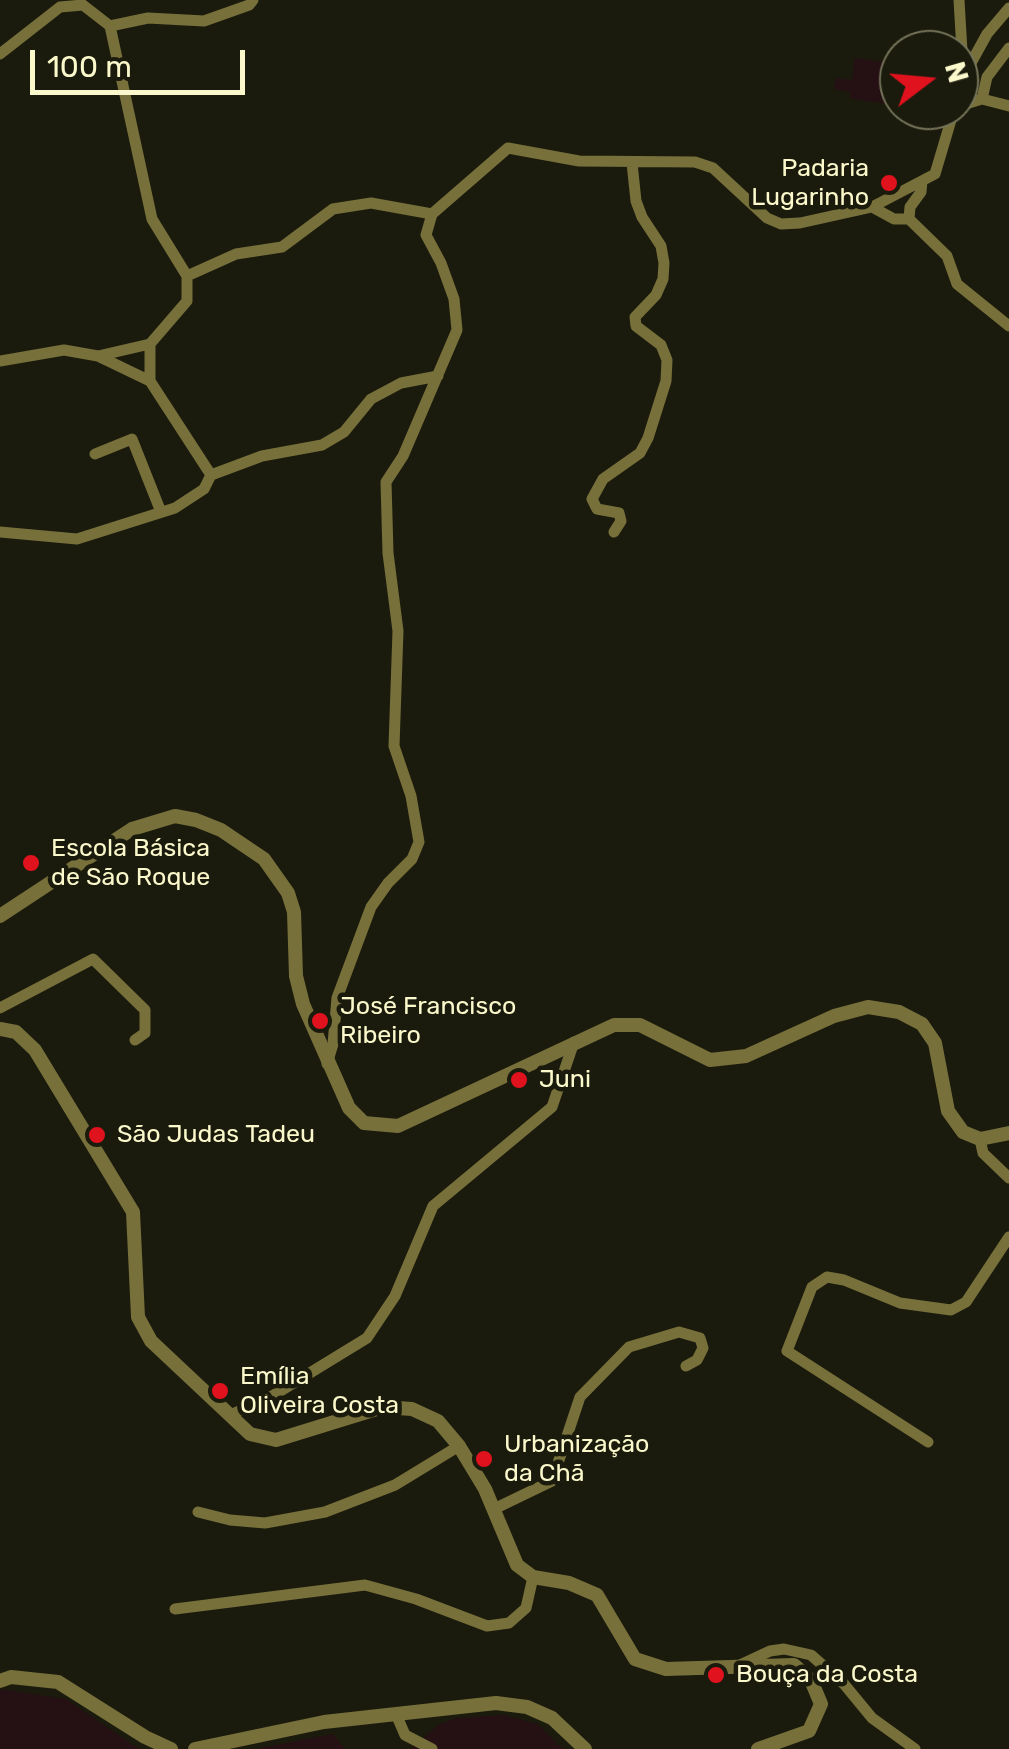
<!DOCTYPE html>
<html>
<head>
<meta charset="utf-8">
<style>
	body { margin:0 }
	#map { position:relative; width:1009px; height:1749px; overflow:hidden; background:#1b1b0d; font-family:Rubik,sans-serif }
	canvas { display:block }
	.north { position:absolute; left:879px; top:30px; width:100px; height:100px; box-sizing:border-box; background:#1b1b0d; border:2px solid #757459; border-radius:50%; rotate:74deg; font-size:28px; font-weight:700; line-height:40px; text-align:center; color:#fbf9cb }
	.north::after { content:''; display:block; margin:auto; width:35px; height:45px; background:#e0121e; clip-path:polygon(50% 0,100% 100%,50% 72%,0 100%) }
	.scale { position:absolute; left:30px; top:50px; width:215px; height:45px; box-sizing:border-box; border:5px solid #fbf9cb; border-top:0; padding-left:12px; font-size:30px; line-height:35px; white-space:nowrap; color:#fbf9cb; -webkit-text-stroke:8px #1b1b0d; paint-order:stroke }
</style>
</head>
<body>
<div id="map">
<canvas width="1009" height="1749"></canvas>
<div class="north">N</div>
<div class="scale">100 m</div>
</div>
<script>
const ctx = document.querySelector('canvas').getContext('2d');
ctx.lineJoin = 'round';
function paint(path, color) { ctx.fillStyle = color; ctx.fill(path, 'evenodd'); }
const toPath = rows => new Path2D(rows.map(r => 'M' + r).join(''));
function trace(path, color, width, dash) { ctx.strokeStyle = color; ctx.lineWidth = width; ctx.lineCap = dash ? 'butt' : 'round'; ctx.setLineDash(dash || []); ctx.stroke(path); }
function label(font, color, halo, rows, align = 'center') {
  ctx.font = font + ' Rubik,sans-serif'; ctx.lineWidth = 9; ctx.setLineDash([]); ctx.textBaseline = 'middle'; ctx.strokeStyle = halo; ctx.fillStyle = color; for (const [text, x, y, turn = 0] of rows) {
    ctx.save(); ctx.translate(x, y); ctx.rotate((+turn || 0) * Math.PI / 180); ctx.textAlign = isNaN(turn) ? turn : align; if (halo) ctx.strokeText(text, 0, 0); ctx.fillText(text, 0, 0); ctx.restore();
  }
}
paint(toPath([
	[855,58,899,64,899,106,850,98,850,92,834,89,836,78,852,80],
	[0,1689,66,1699,139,1749,0,1749],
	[503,1715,538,1724,563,1749,411,1749,439,1724,457,1718],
	[333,1734,345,1749,255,1749,265,1747]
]), '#251014');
trace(toPath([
	[959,0,963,68,959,87],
	[0,54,60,7,83,5,110,26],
	[963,68,971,63,987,34,1009,8],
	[982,99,987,77,1009,48],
	[959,106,982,99,1009,106],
	[872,207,894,219,909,219,947,256,957,284,1009,326],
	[909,219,910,207,921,192,922,181],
	[187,276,236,254,282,247,333,209,371,203,432,214],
	[98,356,150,344],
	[0,361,64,350,98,356,150,381],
	[95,454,132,439,161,512],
	[211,475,150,381,150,344,187,301,187,276,152,219,110,26,148,18,204,21,249,5,253,0],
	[0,532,77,539,175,508,204,489,211,475,262,456,322,445,344,432,371,399,401,383,438,376],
	[614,532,621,521,619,513,597,509,592,499,603,479,640,453,648,438,666,381,667,360,661,345,636,326,635,317,656,295,663,279,664,263,661,246,642,217,636,201,632,163],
	[0,1008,93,959,145,1010,145,1033,135,1040],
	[327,1064,333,1044,337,998,371,907,388,883,412,859,419,842,411,796,394,746,398,631,388,553,386,482,403,456,457,330,454,299,441,263,426,235,432,214,508,148,579,161,695,162,713,168,767,218,781,224,800,223,872,207,935,174,954,110],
	[980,1139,983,1153,1009,1178],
	[230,1415,269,1398,367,1338,395,1296,433,1206,552,1107,574,1042],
	[928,1442,787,1351,812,1287,827,1277,844,1280,900,1303,951,1310,966,1302,1009,1237],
	[494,1509,552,1481,580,1397,629,1347,679,1332,700,1338,703,1348,697,1360,686,1366],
	[198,1512,230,1520,265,1523,325,1512,395,1485,459,1446],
	[175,1609,365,1585,416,1599,487,1626,509,1623,526,1608,533,1577],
	[740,1665,770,1651,784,1649,811,1655,844,1684,872,1718,915,1749],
	[396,1714,405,1735,432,1749]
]), '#77703b', 11);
trace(toPath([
	[0,916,132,829,175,816,196,820,221,830,264,859,288,893,294,912,296,976,303,1004,349,1108,364,1123,398,1126,614,1025,640,1025,710,1060,746,1056,834,1016,868,1007,899,1012,922,1024,935,1043,948,1111,963,1132,980,1139,1009,1133],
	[0,1029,16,1032,35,1050,133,1212,138,1317,151,1341,250,1434,276,1440,383,1407,412,1409,438,1421,459,1446,485,1489,517,1565,533,1577,569,1583,597,1595,635,1659,666,1669,794,1665,811,1680,821,1704,809,1731,758,1749],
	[0,1681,11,1677,58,1682,145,1737,171,1749],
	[195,1749,324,1722,496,1703,527,1707,552,1718,585,1749]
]), '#77703b', 14);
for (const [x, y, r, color] of [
	[889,183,10,"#e0121e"],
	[31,863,10,"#e0121e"],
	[320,1021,10,"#e0121e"],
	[519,1080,10,"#e0121e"],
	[97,1135,10,"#e0121e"],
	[220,1391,10,"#e0121e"],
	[484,1459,10,"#e0121e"],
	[716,1675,10,"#e0121e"]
]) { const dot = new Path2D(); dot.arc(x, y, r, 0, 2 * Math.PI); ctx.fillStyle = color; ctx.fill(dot); trace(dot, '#1b1b0d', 4); }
label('25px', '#fbf9cb', '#1b1b0d', [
	["Padaria",869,169,"right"],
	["Lugarinho",869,198,"right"],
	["Escola Básica",51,849],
	["de São Roque",51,878],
	["José Francisco",340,1007],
	["Ribeiro",340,1036],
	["Juni",539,1080],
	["São Judas Tadeu",117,1135],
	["Emília",240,1377],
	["Oliveira Costa",240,1406],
	["Urbanização",504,1445],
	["da Chã",504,1474],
	["Bouça da Costa",736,1675]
], 'left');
</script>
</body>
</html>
